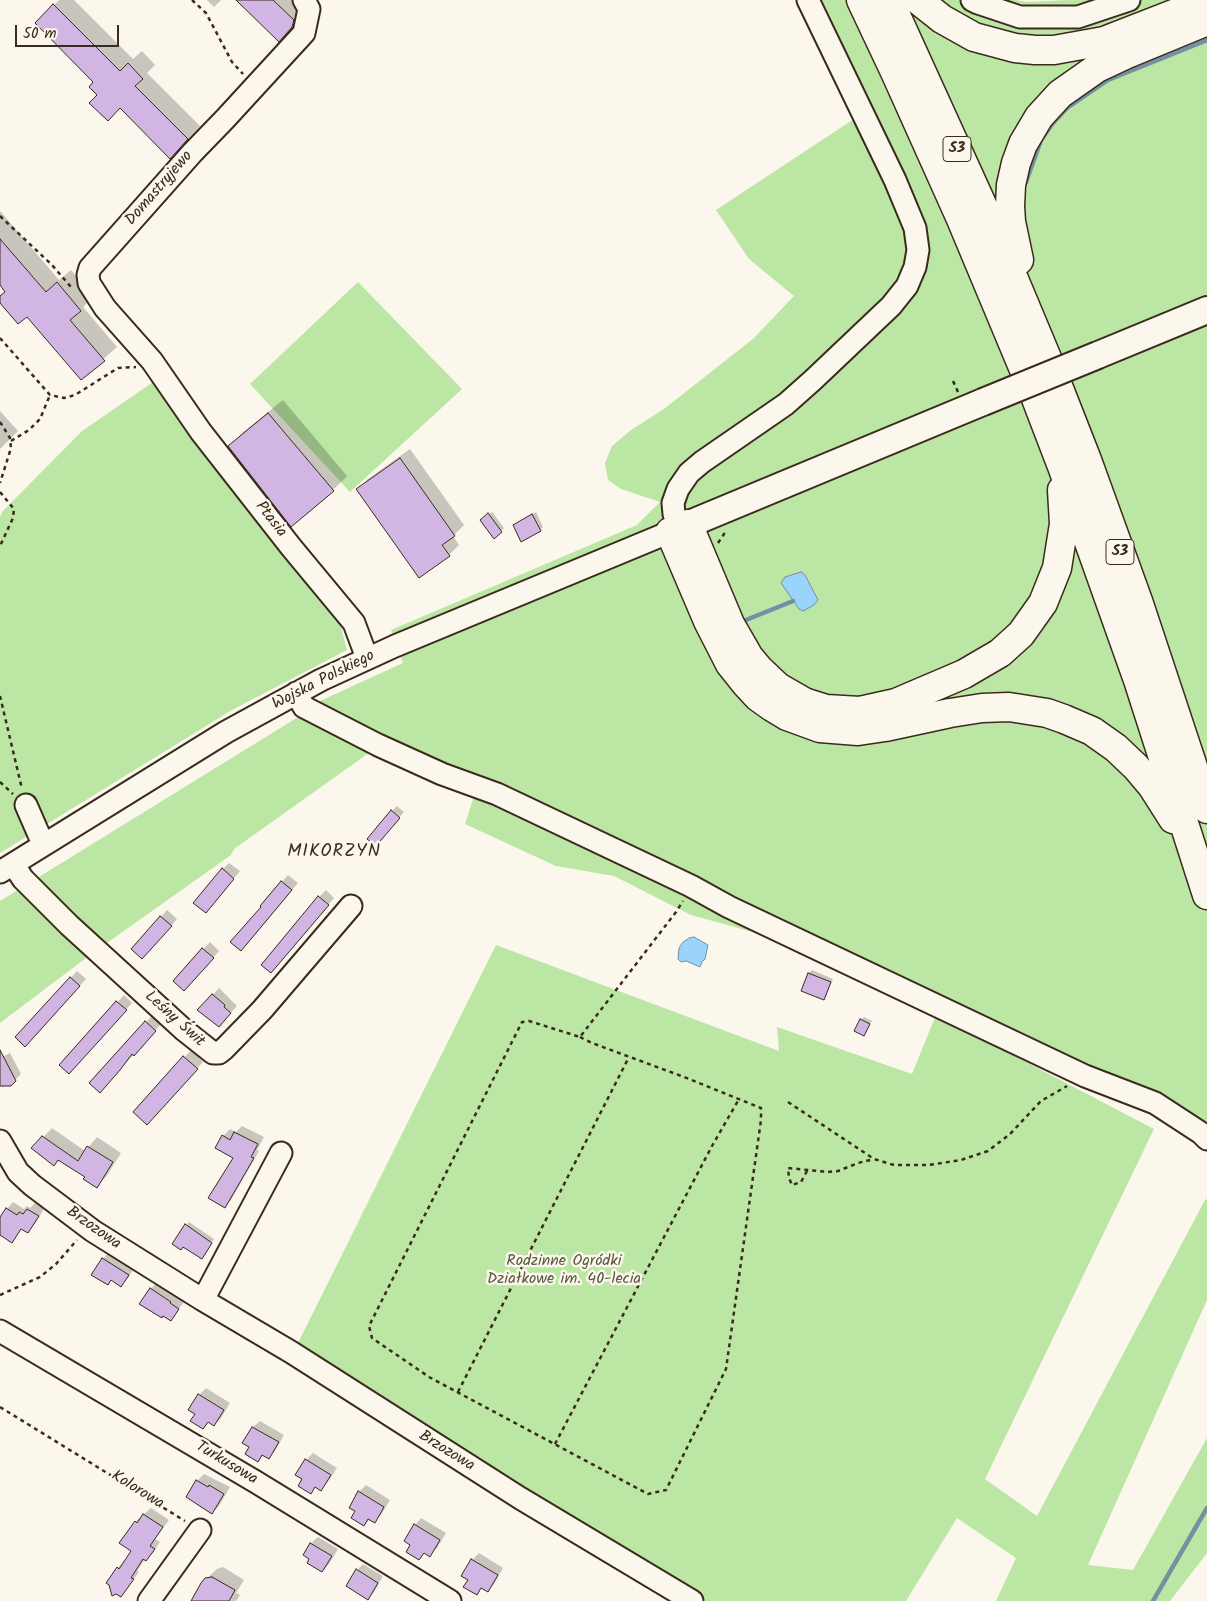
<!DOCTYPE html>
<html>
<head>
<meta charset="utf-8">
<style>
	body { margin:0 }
	#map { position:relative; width:1207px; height:1601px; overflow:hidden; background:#fbf7ec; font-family:Kalam,sans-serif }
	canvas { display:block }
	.scale { position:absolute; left:15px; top:25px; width:104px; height:22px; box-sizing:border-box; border:2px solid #3b2a1e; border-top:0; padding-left:6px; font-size:15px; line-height:18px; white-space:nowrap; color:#3b2a1e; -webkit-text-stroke:4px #fbf7ec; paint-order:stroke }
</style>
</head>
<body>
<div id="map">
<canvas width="1207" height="1601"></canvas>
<div class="scale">50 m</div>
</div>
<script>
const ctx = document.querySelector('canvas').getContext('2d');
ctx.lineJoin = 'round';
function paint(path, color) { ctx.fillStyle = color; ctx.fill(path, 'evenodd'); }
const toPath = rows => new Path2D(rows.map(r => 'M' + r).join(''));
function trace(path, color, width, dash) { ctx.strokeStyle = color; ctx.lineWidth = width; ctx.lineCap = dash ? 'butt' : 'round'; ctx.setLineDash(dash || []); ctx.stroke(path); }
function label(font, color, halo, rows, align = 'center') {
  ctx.font = font + ' Kalam,sans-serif'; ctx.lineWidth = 5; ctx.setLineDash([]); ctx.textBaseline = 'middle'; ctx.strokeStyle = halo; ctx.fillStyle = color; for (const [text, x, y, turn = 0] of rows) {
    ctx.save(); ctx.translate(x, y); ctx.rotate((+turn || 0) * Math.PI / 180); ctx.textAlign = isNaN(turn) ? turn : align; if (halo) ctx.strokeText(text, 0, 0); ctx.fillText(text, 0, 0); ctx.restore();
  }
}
paint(toPath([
	[800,0,1015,0,1028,2,1068,0,1207,0,1207,1147,1195,1137,1156,1119,1163,1102,767,936,691,915,614,876,556,866,465,824,478,784,326,713,320,701,403,663,391,630,637,525,660,502,621,489,608,480,605,463,612,446,631,430,664,409,754,338,794,296,749,259,716,210,857,117],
	[358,282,462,389,350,492,250,384],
	[159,378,336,609,347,650,232,710,0,853,0,517,2,512,82,431],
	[303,714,373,750,234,849,231,855,90,955,0,1023,0,901],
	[496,945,779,1051,777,1027,912,1074,936,1015,1154,1129,985,1479,1037,1516,1205,1200,1207,1199,1207,1300,1088,1565,1133,1570,1207,1438,1207,1553,1170,1601,996,1601,1016,1558,957,1518,906,1601,706,1601,296,1347]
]), '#bbe6a4');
const water = toPath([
	[801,572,805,575,818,600,814,605,803,611,799,609,781,583,785,577,801,572],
	[694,937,708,945,705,959,702,962,700,967,686,961,681,962,678,959,679,948,683,942,689,938,694,937]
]);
paint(water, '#9bd4fb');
trace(water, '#7590a3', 1);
paint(toPath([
	[59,0,74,0,133,59,142,51,155,65,147,73,200,126,183,144,99,95,95,82,37,23],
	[207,0,221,0,214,7],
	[238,0,301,0,306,12,279,40],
	[0,211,59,280,71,270,93,297,83,307,117,347,82,378,27,315,0,302,0,298,7,291,0,283],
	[283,400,347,476,333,490,291,525,230,446,243,432],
	[0,411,18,431,0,449],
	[410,449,464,525,453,536,459,545,449,555,358,489,368,479],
	[492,512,504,528,501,531,485,517],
	[536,512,543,527,540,530,514,525],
	[397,806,404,812,381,839,392,811],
	[229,863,240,871,212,905,223,869],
	[288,875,298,883,248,943,263,907,261,906],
	[326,890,334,898,278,965,319,897],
	[167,910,177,919,149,951,132,949],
	[210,942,219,951,191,983,175,981],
	[812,970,833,979,826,996,823,999,803,990,809,973],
	[77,971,86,979,32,1039,17,1037],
	[219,988,237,1006,226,1018,199,1010],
	[124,995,132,1003,76,1066,60,1065],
	[152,1016,161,1024,107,1084,146,1022],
	[864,1017,872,1021,864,1034,861,1020],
	[191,1050,203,1062,154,1116,135,1111],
	[10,1053,21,1074,10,1085,2,1087,0,1082,0,1058],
	[242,1126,264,1137,257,1150,259,1151,231,1200,225,1206,234,1157,223,1136,230,1129,236,1132],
	[52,1128,85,1151,97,1137,121,1153,106,1177,97,1186,87,1177,59,1159,54,1164,33,1148],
	[13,1202,24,1209,27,1206,30,1208,35,1203,44,1209,34,1225,28,1231,22,1228,12,1241,0,1233,0,1226,7,1209],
	[189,1222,214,1239,205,1254,174,1243],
	[109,1252,134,1268,128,1278,121,1285,112,1279,108,1284,103,1259],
	[157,1282,177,1295,176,1296,184,1302,171,1319,151,1289],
	[206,1388,230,1403,221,1418,214,1425,209,1422,203,1427,196,1414,199,1395],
	[260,1421,284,1435,275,1451,269,1457,264,1454,258,1460,251,1447,244,1443,253,1427],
	[313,1453,337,1468,327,1483,321,1489,316,1487,310,1492,303,1479,306,1460],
	[204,1474,230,1487,219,1506,212,1513,187,1497,197,1481],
	[366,1485,390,1500,381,1515,374,1522,370,1519,364,1525,357,1511,359,1492],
	[151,1508,169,1520,155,1539,160,1542,153,1553,146,1560,145,1559,137,1571,139,1572,121,1596,118,1568,133,1551,135,1522],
	[421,1518,446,1533,437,1548,430,1555,425,1552,419,1558,412,1544,415,1525],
	[318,1537,338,1549,329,1564,322,1571,311,1559,304,1555,311,1543],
	[479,1553,503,1568,494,1584,487,1590,482,1587,476,1593,469,1579,472,1560],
	[363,1564,383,1576,374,1592,367,1598,357,1570],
	[223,1567,244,1580,236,1593,240,1595,236,1601,198,1601,206,1579,217,1569]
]), '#0003');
trace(toPath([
	[1026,182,1041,140,1053,123,1067,108,1108,80,1207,40],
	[746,620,793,601],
	[1153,1601,1207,1508]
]), '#7590a3', 4.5);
const building = toPath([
	[236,0,273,0,294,20,292,27,279,42,236,0],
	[53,4,120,71,128,63,143,79,135,86,188,139,170,159,120,108,108,121,89,103,97,95,89,87,93,82,35,23,53,4],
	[0,239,46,292,57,282,81,311,70,320,105,361,81,380,27,317,18,324,0,303,0,296,5,292,0,285,0,239],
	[268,413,334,491,291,527,228,446,268,413],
	[400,458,455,536,442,545,450,556,419,578,356,489,400,458],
	[488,513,502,532,494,539,480,520,488,513],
	[532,514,541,531,521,542,513,525,532,514],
	[391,810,400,818,376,846,367,839,391,810],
	[222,868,234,879,206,913,193,903,222,868],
	[281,881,292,890,241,951,230,942,261,907,260,906,281,881],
	[318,896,329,905,271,973,261,965,318,896],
	[160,916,172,926,142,959,131,949,160,916],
	[202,948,214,958,184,991,173,981,202,948],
	[808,973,831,982,824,1000,801,991,808,973],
	[70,977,80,986,25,1047,15,1037,70,977],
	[212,994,225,1005,224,1007,231,1013,219,1027,197,1010,212,994],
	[116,1001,127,1010,69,1074,59,1065,116,1001],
	[860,1019,870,1024,864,1036,854,1031,860,1019],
	[145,1021,156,1031,134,1056,132,1054,120,1070,100,1093,89,1083,145,1021],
	[0,1050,16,1081,11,1086,0,1086,0,1050],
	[183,1056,198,1069,147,1125,133,1112,183,1056],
	[234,1132,258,1144,251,1157,254,1158,225,1208,208,1198,233,1158,215,1148,222,1135,230,1140,234,1132],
	[42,1136,78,1161,87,1146,113,1162,97,1188,83,1179,85,1177,58,1160,54,1166,31,1148,42,1136],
	[6,1208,17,1215,19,1212,23,1214,27,1209,39,1216,28,1233,21,1229,12,1243,0,1235,0,1217,6,1208],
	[185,1224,212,1243,202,1259,183,1247,181,1250,172,1244,185,1224],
	[102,1258,129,1275,121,1287,111,1280,108,1285,91,1275,102,1258],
	[150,1288,171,1302,170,1303,179,1309,171,1321,163,1316,162,1318,139,1304,150,1288],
	[198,1394,224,1410,214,1426,208,1422,203,1429,190,1421,195,1414,188,1410,198,1394],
	[252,1427,279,1442,269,1459,262,1455,258,1462,245,1454,249,1447,242,1443,252,1427],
	[305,1459,331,1475,321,1491,315,1487,311,1494,298,1486,302,1479,295,1475,305,1459],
	[196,1480,208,1487,209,1485,224,1494,212,1514,186,1497,196,1480],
	[358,1491,384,1507,375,1523,368,1519,364,1526,351,1518,355,1511,349,1508,358,1491],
	[143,1514,163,1527,150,1546,155,1549,146,1561,143,1559,131,1578,134,1579,121,1597,116,1594,112,1596,109,1585,106,1583,117,1567,119,1569,131,1551,119,1543,135,1521,137,1523,143,1514],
	[414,1524,440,1540,430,1557,424,1553,419,1560,406,1552,410,1545,404,1541,414,1524],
	[310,1543,332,1556,322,1572,307,1563,309,1559,303,1555,310,1543],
	[471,1559,498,1575,488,1592,481,1588,477,1595,463,1587,468,1580,461,1576,471,1559],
	[356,1569,378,1583,368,1600,346,1586,356,1569],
	[212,1577,235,1590,229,1601,191,1601,201,1583,205,1578,212,1577]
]);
paint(building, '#d1b6e4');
trace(building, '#3b2a1e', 1);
const minor = toPath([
	[304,0,309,9,304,33,225,119,193,152,90,268,88,275,89,283,105,308,152,361,201,432,291,547,354,623,367,658],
	[972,0,978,3,1020,17,1078,17,1129,0],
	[679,527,674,514,673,503,678,489,689,473,702,462,786,404,813,380,891,306,907,286,915,267,918,250,915,228,895,180,808,0],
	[296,693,304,707,378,745,442,774,497,794,691,886,729,907,1085,1076,1155,1103,1201,1133,1207,1139],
	[26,805,43,844],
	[13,864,23,879,69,925,184,1030,213,1053,219,1053,224,1049,262,1010,351,906],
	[0,872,226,732,321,680,395,646,670,532],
	[0,1141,18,1172,32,1185,93,1231,203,1300,291,1352,520,1498,692,1601],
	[203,1300,281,1153],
	[0,1331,256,1482,450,1601],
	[149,1601,200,1530]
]);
const major = toPath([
	[1098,355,1207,310],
	[670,532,983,402]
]);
const highway = toPath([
	[861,0,895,72,961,219,1035,396,1063,469,1138,680,1207,895],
	[889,0,990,222,1049,363,1087,460,1138,601,1207,809],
	[918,0,942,19,974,37,1015,48,1035,50,1054,50,1104,41,1207,1],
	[1019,260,1011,222,1010,206,1011,185,1016,163,1023,144,1039,117,1060,94,1097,68,1127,54,1207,21],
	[688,524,730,624,749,657,759,669,778,687,804,702,826,709,860,711,896,703,964,674,1000,653,1021,634,1043,603,1057,568,1064,524,1062,490],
	[670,532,708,621,730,664,746,684,758,697,772,707,787,716,820,728,858,731,885,727,950,713,982,708,1009,707,1047,713,1064,719,1092,731,1116,748,1136,767,1152,786,1173,819]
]);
trace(minor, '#3b2a1e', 25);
trace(major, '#3b2a1e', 30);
trace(highway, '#3b2a1e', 31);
trace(toPath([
	[192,0,206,13,232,62,243,74],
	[0,216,52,265,71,287],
	[0,338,50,395,64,398,75,395,118,368,136,367],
	[953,381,958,392],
	[0,422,10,438,11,448,0,483],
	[11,441,29,430,40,419,50,395],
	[0,492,14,509,13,518,0,546],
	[718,543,726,531],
	[0,696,22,789],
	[0,782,13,794],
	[580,1037,592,1043,684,1077,761,1108,761,1120,726,1369,666,1490,648,1494,429,1377,372,1338,369,1326,522,1022,529,1021,580,1037,676,912,683,901],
	[788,1102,874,1159,894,1165,929,1165,961,1160,988,1151,1010,1134,1041,1101,1067,1086],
	[807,1171,801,1182,792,1185,789,1178,788,1168,828,1172,838,1171,858,1163,874,1159],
	[0,1295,40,1277,56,1264,77,1240],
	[458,1392,629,1057],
	[0,1407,185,1521],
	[555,1444,712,1146,739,1099]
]), '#3b2a1e', 2.5, [4, 4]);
trace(minor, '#fbf7ec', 21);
trace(major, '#fbf7ec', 26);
trace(highway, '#fbf7ec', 28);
const majorBridge = toPath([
	[983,402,1098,355]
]);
trace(majorBridge, '#3b2a1e', 30, []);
trace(majorBridge, '#fbf7ec', 26);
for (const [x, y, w] of [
	[957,149,28],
	[1120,552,28]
]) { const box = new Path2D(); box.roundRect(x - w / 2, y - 12.5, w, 25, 4); ctx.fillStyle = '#fbf7ec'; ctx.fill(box); trace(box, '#3b2a1e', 1); }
label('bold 15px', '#3b2a1e', null, [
	["S3",957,149],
	["S3",1120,552]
]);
label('16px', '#3b2a1e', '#fbf7ec', [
	["Domastryjewo",160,189,-49],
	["Ptasia",270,520,52],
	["Wojska Polskiego",324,681,-27],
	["Leśny Świt",174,1020,42],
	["Brzozowa",93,1229,35],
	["Brzozowa",446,1452,32],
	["Turkusowa",226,1464,31],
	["Kolorowa",137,1491,32]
]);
label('16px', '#5b5940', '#fbf7ec', [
	["Rodzinne Ogródki",564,1262],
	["Działkowe im. 40-lecia",564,1280]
]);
ctx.letterSpacing = '1px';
label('18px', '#3b2a1e', '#fbf7ec', [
	["MIKORZYN",334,853]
]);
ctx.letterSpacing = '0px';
</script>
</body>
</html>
